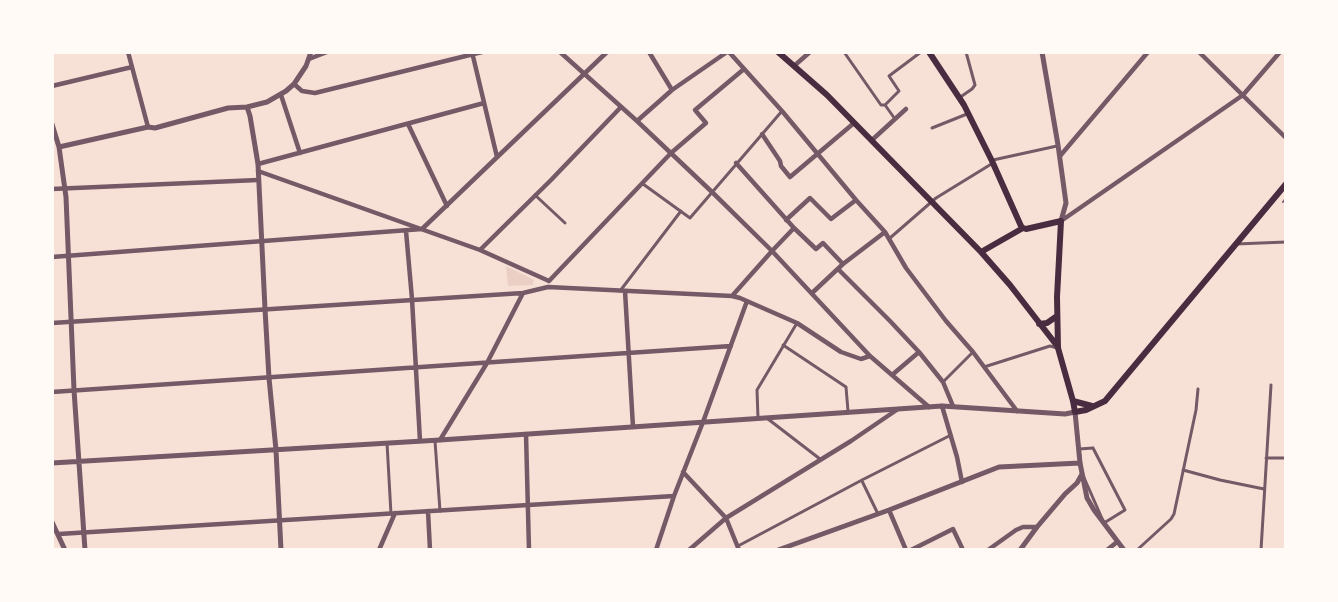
<!DOCTYPE html>
<html>
<head>
<meta charset="utf-8">
<style>
	body { margin:0 }
	#map { position:relative; width:1338px; height:602px; overflow:hidden; background:#f7e1d7; font-family:Inter,sans-serif }
	canvas { display:block }
	.frame { position:absolute; inset:0; border:54px solid #fffaf5; pointer-events:none }
</style>
</head>
<body>
<div id="map">
<canvas width="1338" height="602"></canvas>
<div class="frame"></div>
</div>
<script>
const ctx = document.querySelector('canvas').getContext('2d');
ctx.lineJoin = 'round';
function paint(path, color) { ctx.fillStyle = color; ctx.fill(path, 'evenodd'); }
const toPath = rows => new Path2D(rows.map(r => 'M' + r).join(''));
function trace(path, color, width, dash) { ctx.strokeStyle = color; ctx.lineWidth = width; ctx.lineCap = dash ? 'butt' : 'round'; ctx.setLineDash(dash || []); ctx.stroke(path); }
paint(toPath([
	[506,266,534,280,533,285,508,286]
]), '#ebcfc5');
trace(toPath([
	[1283,202,1286,198]
]), '#755966', 2);
trace(toPath([
	[844,52,881,105,885,105],
	[959,98,972,89,975,85,966,52],
	[895,119,885,105,899,91,889,76,921,52],
	[932,128,967,114],
	[993,160,1057,146],
	[643,184,690,218,782,111],
	[535,195,565,223],
	[890,238,936,198,993,163],
	[1236,244,1286,242],
	[620,291,681,211],
	[783,345,846,387,848,411],
	[984,367,1050,346,1057,348],
	[943,382,973,352],
	[758,418,757,390,797,323],
	[768,419,820,459],
	[435,441,440,511],
	[387,443,391,514],
	[1093,448,1125,510,1104,523,1082,473,1079,449,1093,448],
	[1266,458,1286,458],
	[1183,470,1220,480,1264,489],
	[862,481,878,514],
	[738,546,862,480,951,435],
	[1137,550,1171,519,1174,514,1196,410,1198,389],
	[1261,550,1271,385]
]), '#755966', 3);
trace(toPath([
	[128,52,148,127],
	[472,52,497,157],
	[560,52,637,121,712,192,772,251,870,356,929,407],
	[649,52,672,90],
	[729,52,782,111,856,200,885,232,906,268,946,321,973,352,1017,411],
	[1199,52,1286,138],
	[309,59,327,52],
	[794,66,810,52],
	[294,84,302,91,315,93,482,52],
	[52,86,132,67],
	[281,95,300,153],
	[637,121,672,90,727,52],
	[408,124,447,206],
	[762,134,780,161,781,166,790,177,854,123],
	[872,140,906,109],
	[1060,156,1148,52],
	[736,163,794,228,816,249,823,243,843,264],
	[258,164,484,103],
	[258,171,480,250,549,281],
	[52,189,258,180],
	[786,220,810,198,831,219,856,200],
	[1061,221,1243,95,1280,52],
	[406,231,412,299,420,441],
	[480,250,551,180,621,107],
	[52,257,422,229,607,52],
	[838,269,890,321,919,352,943,382,953,406],
	[549,281,671,153,706,123,695,110,744,69],
	[625,291,633,427],
	[812,293,843,264,885,232],
	[732,296,772,251,794,228],
	[52,323,523,293,548,287,732,296,740,298,797,323,841,352,861,359,870,356],
	[892,375,919,352],
	[52,392,731,346],
	[942,406,957,457,962,482],
	[526,434,529,550],
	[440,440,487,363,523,293],
	[683,472,726,518,739,550],
	[889,510,906,550],
	[428,511,430,550],
	[59,534,674,496],
	[379,550,395,513],
	[656,550,674,496,703,422,747,301],
	[689,550,726,518,851,441,898,409],
	[911,550,953,529,963,550],
	[988,550,1016,530,1023,527,1037,527],
	[1107,550,1117,542]
]), '#755966', 4.5);
trace(toPath([
	[1042,52,1058,145,1066,203,1061,221],
	[247,107,250,116,258,164,265,309,269,378,276,450,281,550],
	[52,124,59,147,66,197,74,390,85,550],
	[59,147,148,127,155,128,228,108,247,107,267,102,286,91,294,84,306,66,311,52],
	[52,463,440,440,942,406,1065,414,1075,412,1080,463,1087,498,1094,510,1124,550],
	[52,522,65,550],
	[778,550,889,510,999,467,1080,463],
	[1020,550,1037,527,1065,494,1077,483,1082,474]
]), '#755966', 5);
trace(toPath([
	[778,52,827,95,981,252,1010,285,1058,347],
	[929,52,964,105,992,161,1021,226,1023,228],
	[981,252,1023,228,1026,229,1061,221,1057,297,1058,348,1073,401,1075,412,1086,410,1105,401,1286,184],
	[1039,324,1047,323,1057,316],
	[1073,401,1092,406]
]), '#4a2c40', 6);
</script>
</body>
</html>
